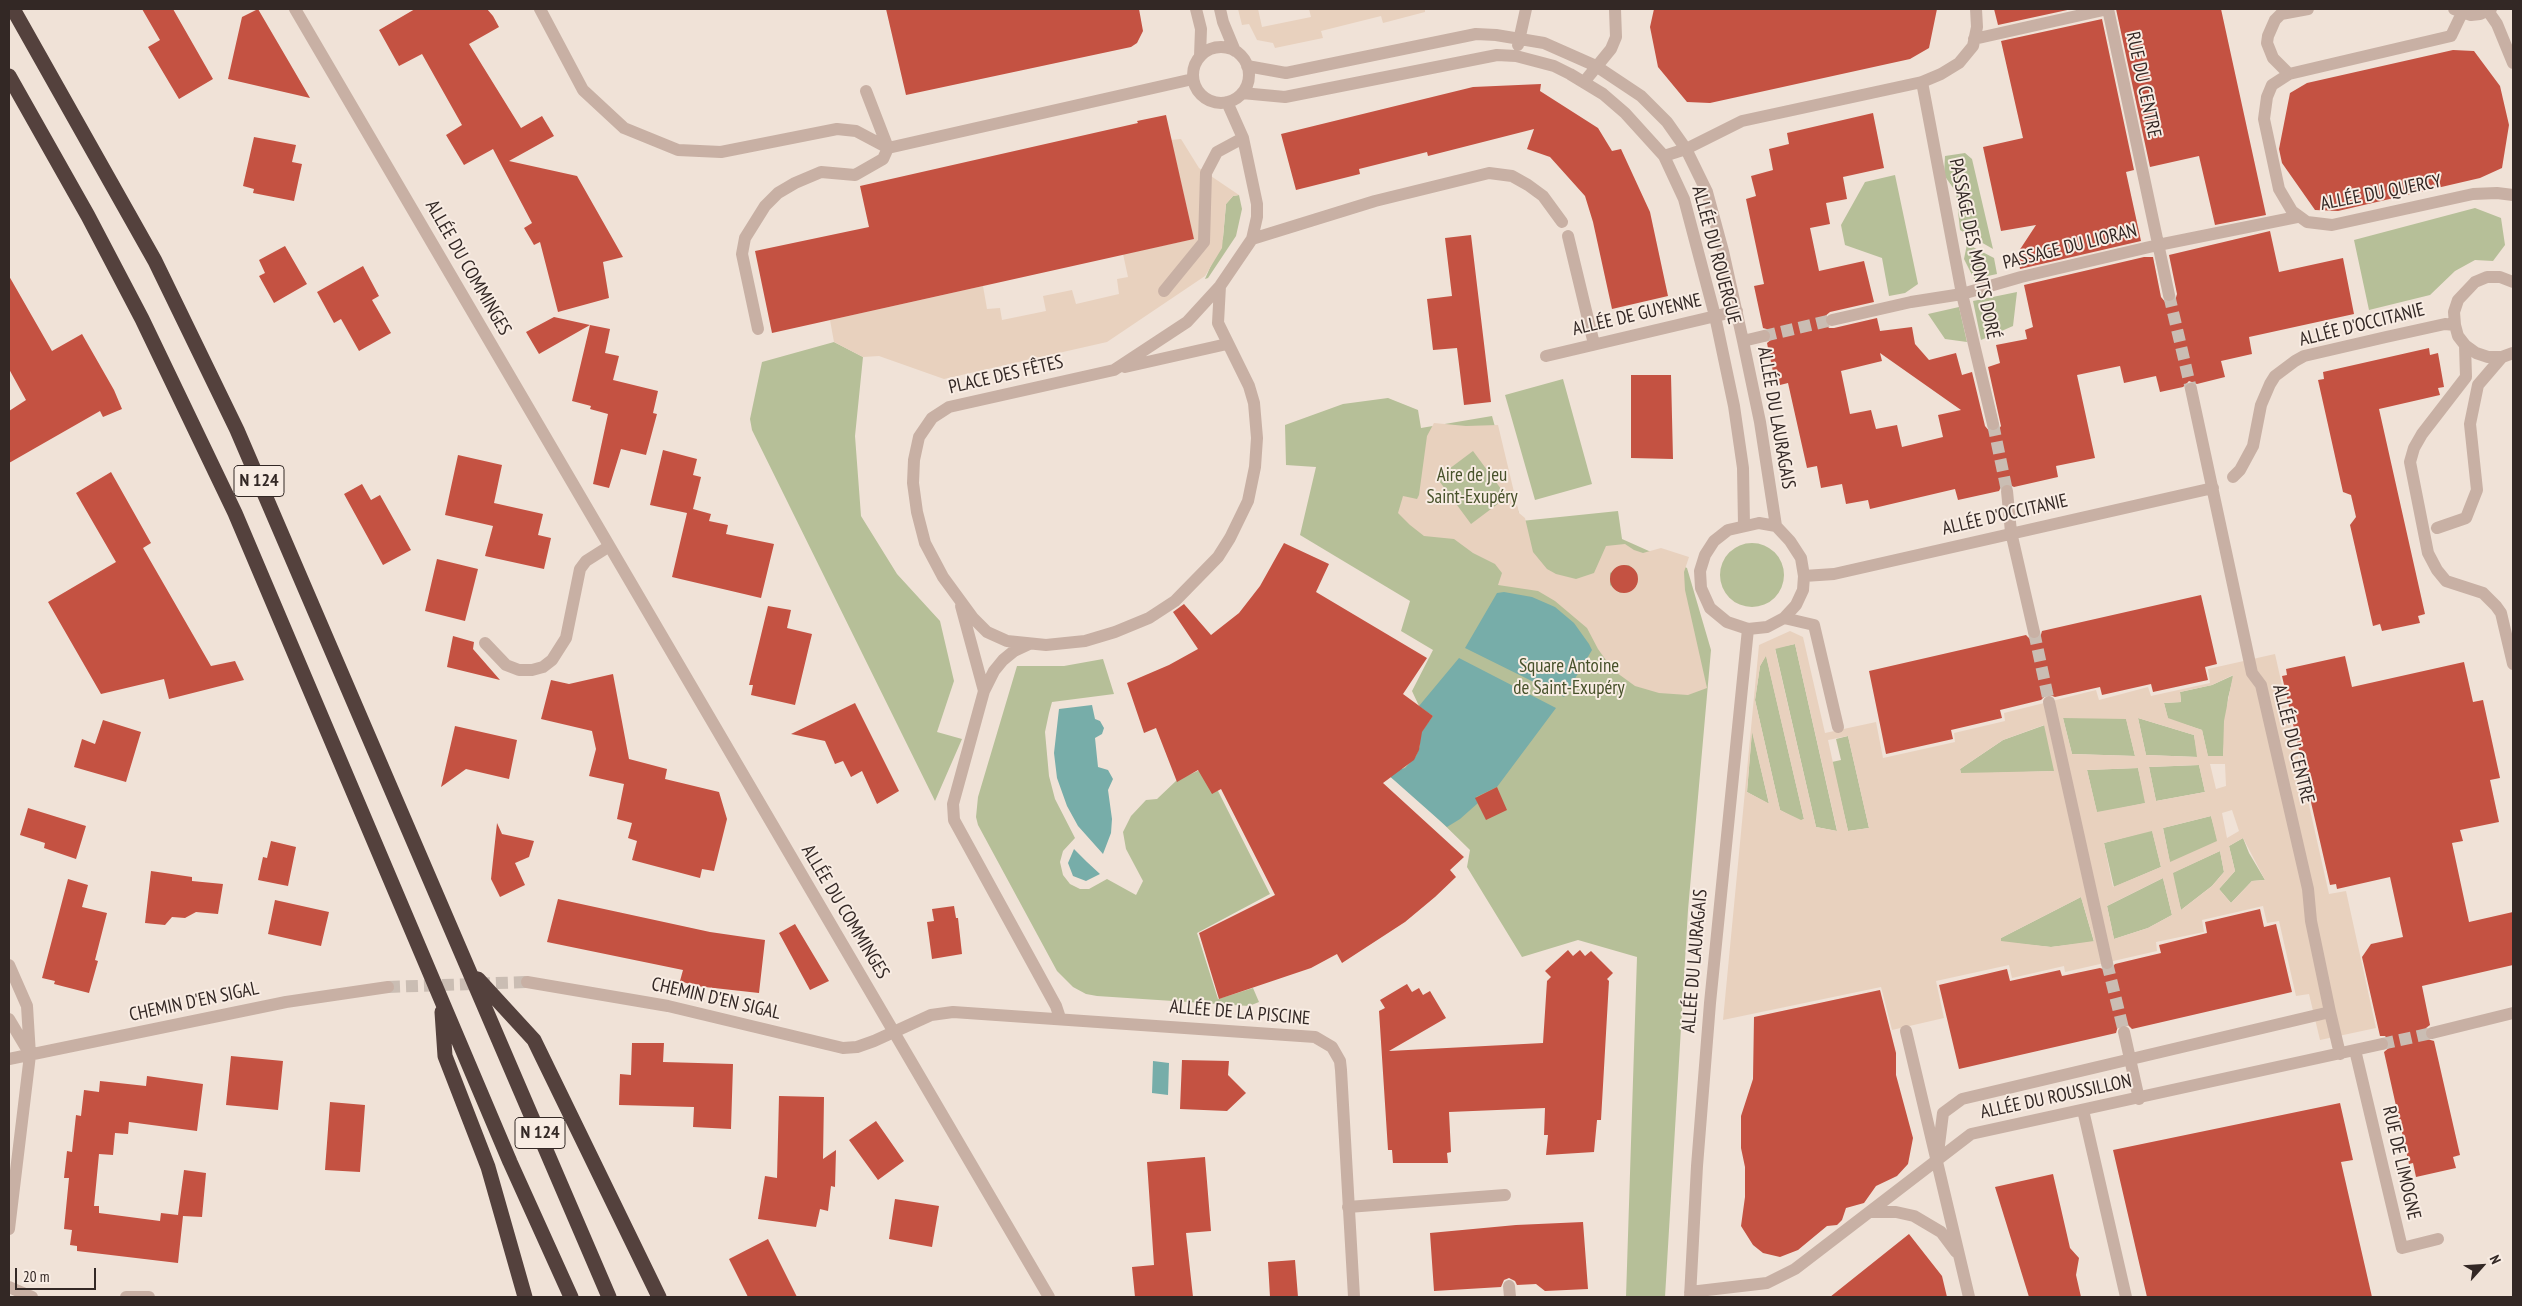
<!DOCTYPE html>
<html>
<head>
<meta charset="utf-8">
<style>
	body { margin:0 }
	#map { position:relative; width:2522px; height:1306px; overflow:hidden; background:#f0e2d7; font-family:"PT Sans Narrow",sans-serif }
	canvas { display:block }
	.frame { position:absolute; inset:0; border:10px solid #332825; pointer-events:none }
	.north { position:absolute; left:2457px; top:1241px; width:50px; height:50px; -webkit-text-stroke:4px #f8ece3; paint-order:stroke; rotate:64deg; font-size:14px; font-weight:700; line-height:20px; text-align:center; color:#332825 }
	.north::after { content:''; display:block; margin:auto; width:18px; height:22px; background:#332825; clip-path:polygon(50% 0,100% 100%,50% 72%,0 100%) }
	.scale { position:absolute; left:15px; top:1268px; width:81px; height:22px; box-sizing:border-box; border:2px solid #332825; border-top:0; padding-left:6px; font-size:15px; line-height:18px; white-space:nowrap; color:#332825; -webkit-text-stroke:4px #f8ece3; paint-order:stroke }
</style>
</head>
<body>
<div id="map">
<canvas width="2522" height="1306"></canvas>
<div class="frame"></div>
<div class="north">N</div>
<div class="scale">20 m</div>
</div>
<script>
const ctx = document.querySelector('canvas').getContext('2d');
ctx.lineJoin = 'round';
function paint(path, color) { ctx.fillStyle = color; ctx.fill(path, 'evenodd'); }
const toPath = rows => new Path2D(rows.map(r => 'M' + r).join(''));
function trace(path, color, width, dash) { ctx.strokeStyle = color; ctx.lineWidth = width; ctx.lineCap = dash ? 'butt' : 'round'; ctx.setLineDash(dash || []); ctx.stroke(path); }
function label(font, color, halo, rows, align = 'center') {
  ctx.font = font + ' "PT Sans Narrow",sans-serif'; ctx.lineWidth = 4; ctx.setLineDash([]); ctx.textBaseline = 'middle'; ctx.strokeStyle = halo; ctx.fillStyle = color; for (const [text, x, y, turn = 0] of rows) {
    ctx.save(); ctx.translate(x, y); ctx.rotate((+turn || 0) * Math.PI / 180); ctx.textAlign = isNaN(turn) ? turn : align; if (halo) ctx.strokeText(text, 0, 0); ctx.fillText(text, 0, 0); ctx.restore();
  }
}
paint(toPath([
	[1965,153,1972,159,1993,249,1960,230,1956,192,1944,175,1945,156],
	[1895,175,1918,284,1905,293,1889,296,1882,258,1845,245,1841,225,1865,182],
	[1239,195,1242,209,1236,236,1208,278,1205,279,1223,238,1226,204,1233,196],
	[2475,208,2501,218,2505,245,2493,261,2475,260,2455,271,2430,295,2369,310,2354,240],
	[1967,244,1994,258,1997,274,1974,279,1964,259],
	[2017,292,2013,326,1981,340,1973,301],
	[1959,307,1967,342,1945,339,1928,314],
	[834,342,863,357,855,436,861,516,897,574,940,621,954,681,937,732,962,739,935,801,752,430,750,419,762,362],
	[1563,379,1592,484,1535,500,1505,395],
	[1388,398,1418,410,1421,428,1492,416,1521,521,1618,511,1622,539,1687,568,1711,650,1688,910,1665,1297,1626,1297,1637,957,1578,940,1522,957,1467,867,1470,850,1421,802,1386,773,1401,770,1414,760,1419,750,1420,734,1433,716,1419,706,1412,691,1433,650,1401,631,1410,601,1300,535,1316,467,1286,465,1285,425,1343,404],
	'1720 575a32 32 0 1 1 64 0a32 32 0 1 1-64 0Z',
	[1795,644,1837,831,1816,827,1775,648],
	[1766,655,1804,819,1800,821,1780,810,1755,700,1760,666],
	[1103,659,1114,694,1052,702,1049,713,1045,732,1049,776,1055,799,1075,838,1063,851,1060,862,1063,875,1070,884,1080,889,1089,889,1107,879,1136,895,1143,881,1126,849,1123,832,1131,816,1146,800,1157,799,1177,780,1200,770,1211,789,1218,791,1270,894,1197,933,1218,999,1253,988,1259,1002,1249,1006,1097,996,1086,994,1073,987,1057,971,978,825,976,817,978,797,1017,666,1064,666],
	[2234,675,2228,698,2223,756,2208,757,2202,730,2168,719,2164,703,2181,702,2180,692,2212,685],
	[2063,718,2126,718,2135,756,2072,754],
	[2138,718,2194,735,2198,757,2146,755],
	[2045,725,2055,771,1961,774,1960,769,2003,740],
	[1752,730,1769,804,1747,792],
	[1848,736,1869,828,1848,831,1832,762,1841,760,1836,739],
	[2199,765,2205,792,2156,801,2149,767],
	[2138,768,2146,803,2097,813,2087,770],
	[2211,816,2218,842,2170,863,2163,828],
	[2152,830,2161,867,2114,887,2104,843],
	[2243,838,2249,853,2265,880,2252,881,2231,903,2219,889,2235,871,2229,846],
	[2220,851,2224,872,2212,886,2181,910,2172,873],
	[2163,878,2172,915,2148,928,2114,939,2107,906],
	[2081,897,2094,942,2051,947,2001,942,2001,938]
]), '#b6bf98');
paint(toPath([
	[1238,9,1258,9,1262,27,1311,17,1309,9,1425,9,1425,12,1383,23,1381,16,1321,31,1323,38,1275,48,1273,43,1257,40,1249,24,1242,25],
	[1181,139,1199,168,1239,195,1233,196,1226,204,1222,248,1205,276,1107,342,944,379,879,356,863,357,834,342,830,320,983,286,987,309,1000,308,1002,320,1046,311,1043,296,1072,290,1076,304,1119,294,1117,279,1128,277,1123,254,1194,239,1171,140],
	[1434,423,1466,426,1498,425,1519,513,1525,518,1533,552,1547,569,1556,574,1576,579,1594,573,1606,546,1625,544,1634,550,1643,553,1661,548,1689,557,1684,572,1685,590,1707,688,1688,695,1659,693,1635,686,1613,670,1598,649,1587,628,1555,601,1538,591,1498,585,1502,573,1495,564,1473,553,1454,539,1424,536,1410,525,1398,513,1403,496,1417,499,1419,495,1427,436],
	[1473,451,1507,497,1471,524,1437,478],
	[1629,565,1637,573,1637,584,1635,587,1620,593,1610,585,1610,573,1620,566],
	[1790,631,1803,637,1825,733,1876,722,1883,758,1955,742,1954,733,2005,721,2004,713,2096,690,2099,700,2148,687,2151,696,2210,683,2208,669,2275,654,2329,894,2346,891,2376,1028,2320,1040,2309,994,2296,996,2279,921,2267,923,2263,906,2202,920,2204,932,2156,942,2157,951,2065,972,2064,966,2012,978,2009,965,1936,981,1944,1018,1892,1030,1881,987,1723,1020,1759,645],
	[1795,644,1837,830,1837,831,1816,827,1775,649],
	[1766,656,1804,819,1801,820,1780,810,1755,700,1760,666],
	[2233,675,2224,721,2223,756,2208,756,2202,730,2168,718,2164,703,2181,702,2180,692,2212,685],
	[2063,718,2126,719,2135,756,2072,754],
	[2138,718,2194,735,2197,757,2146,755],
	[2044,725,2054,771,1961,773,1960,769,2003,740],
	[1752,732,1769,803,1768,803,1747,792],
	[1848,736,1869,828,1848,831,1828,740],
	[2210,764,2225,764,2226,786,2216,789],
	[2199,765,2205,792,2156,801,2149,767],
	[2138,768,2145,803,2097,812,2087,770],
	[2232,810,2239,831,2227,838,2222,813],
	[2211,816,2217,841,2170,862,2163,828],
	[2152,831,2161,867,2113,887,2104,843],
	[2243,838,2265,880,2252,881,2231,903,2219,889,2235,871,2229,846],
	[2220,851,2224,872,2212,886,2181,910,2173,873],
	[2163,878,2172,915,2148,928,2114,939,2107,906],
	[2081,897,2094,941,2051,947,2001,941,2001,938]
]), '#e8d1be');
paint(toPath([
	[1504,592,1532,597,1555,607,1574,623,1589,644,1592,650,1564,697,1465,648,1497,593],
	[1459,658,1556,708,1497,787,1476,797,1478,803,1460,819,1447,827,1386,773,1405,768,1416,756,1420,746,1420,734,1433,716,1419,706],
	[1092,705,1095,719,1100,721,1104,728,1102,734,1095,738,1098,767,1108,770,1113,779,1108,790,1112,819,1111,833,1103,854,1078,826,1067,806,1057,778,1054,753,1059,709],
	[1074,849,1087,862,1100,874,1086,881,1073,876,1068,863],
	[1153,1061,1169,1063,1168,1095,1152,1093]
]), '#77ada9');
paint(toPath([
	[142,9,173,9,213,79,179,99,148,47,160,40],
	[258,9,289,62,310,98,228,79,242,17],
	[415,9,487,9,493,16,499,27,469,44,521,128,542,116,554,136,509,161,577,176,623,257,603,262,609,298,558,312,540,242,534,245,524,228,532,223,493,149,464,165,446,135,462,125,422,54,399,66,379,30],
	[886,9,1139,9,1143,31,1137,43,1131,47,906,95],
	[1654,9,1937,9,1929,48,1910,59,1710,103,1687,102,1658,67,1650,27],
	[1994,9,2072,9,1998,25],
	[2116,9,2221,9,2266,215,2215,225,2199,156,2150,167],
	[2102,19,2134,170,2126,172,2141,241,2020,269,2017,254,2036,225,2001,231,1983,147,2023,138,2001,41],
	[2453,50,2474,51,2500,86,2509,125,2502,168,2480,178,2338,211,2315,210,2282,163,2279,149,2290,93,2307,83],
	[1541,84,1540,91,1598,128,1612,151,1621,149,1650,212,1668,296,1612,309,1593,222,1585,196,1550,157,1527,149,1534,129,1428,156,1427,152,1359,169,1360,174,1296,190,1281,134,1473,87],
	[1873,113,1884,168,1843,177,1847,199,1826,203,1830,224,1810,228,1819,271,1864,261,1874,302,1830,312,1824,317,1824,322,1829,328,1834,328,1877,318,1880,331,1912,327,1915,344,1929,360,1956,353,1962,375,1972,372,1985,426,1990,432,1998,430,2001,426,1988,367,2000,363,1996,345,2027,339,2025,330,2033,327,2024,285,2144,257,2153,257,2161,297,2166,303,2171,303,2175,301,2177,294,2169,255,2270,231,2279,272,2343,258,2354,314,2249,337,2252,354,2221,361,2225,377,2197,384,2189,381,2183,387,2160,392,2156,376,2124,383,2120,366,2077,375,2095,458,2056,466,2058,477,2014,487,2006,483,2002,485,1999,491,1958,500,1955,489,1870,509,1868,500,1846,504,1842,484,1821,488,1817,466,1807,468,1788,383,1776,386,1767,343,1772,339,1772,335,1770,330,1763,328,1754,286,1764,284,1746,199,1756,196,1751,176,1773,170,1769,149,1789,144,1787,133],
	[1880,353,1961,410,1938,415,1943,437,1902,447,1897,425,1876,429,1871,410,1850,414,1841,371,1882,361],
	[1166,115,1194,239,772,333,755,251,869,227,860,186,1138,123,1137,121],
	[254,137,296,145,292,162,302,164,294,201,253,193,254,189,243,186],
	[1471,235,1491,402,1464,405,1457,348,1433,350,1427,299,1452,296,1445,238],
	[285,246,307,284,274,303,259,276,265,273,259,260],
	[363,266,379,296,372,300,391,333,359,351,341,319,334,323,317,292],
	[9,276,52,351,82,334,114,390,122,409,103,417,100,411,9,463,9,411,26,400,9,369],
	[554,317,590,325,539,354,526,332],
	[590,325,610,329,605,353,619,356,613,380,658,391,653,413,657,414,646,455,621,449,609,488,593,484,608,414,590,409,591,406,572,401],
	[2429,348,2430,355,2438,353,2444,387,2438,388,2440,395,2379,409,2425,614,2418,616,2420,623,2382,631,2380,624,2373,626,2350,525,2356,517,2351,495,2343,492,2318,380,2324,379,2323,372],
	[1631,375,1671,375,1673,459,1631,458],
	[663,450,697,459,693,475,701,477,693,509,711,514,709,521,728,525,726,534,774,544,761,598,672,577,687,513,650,505],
	[458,455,502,465,494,503,543,514,538,535,551,538,544,569,485,556,493,526,445,515],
	[111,472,151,543,143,548,211,666,235,661,244,680,169,699,164,679,101,694,48,602,116,562,76,493],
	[362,484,371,500,380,495,411,550,383,565,344,494],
	[1284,543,1329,564,1316,592,1427,658,1403,694,1433,716,1422,732,1419,750,1414,760,1383,783,1464,857,1450,870,1456,877,1435,897,1405,922,1342,963,1337,954,1311,968,1219,999,1199,933,1275,895,1221,789,1212,794,1198,770,1177,782,1156,728,1144,733,1127,683,1169,665,1198,649,1173,612,1184,604,1211,635,1239,613,1260,586],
	[437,559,478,569,465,621,425,611],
	'1610 579a14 14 0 1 1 28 0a14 14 0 1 1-28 0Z',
	[2201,595,2217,664,2205,667,2208,680,2153,692,2151,684,2102,695,2100,687,2055,697,2047,694,2041,700,2000,710,2002,718,1951,730,1953,739,1886,754,1869,671,2026,635,2031,640,2036,640,2040,638,2042,631],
	[768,606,791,610,787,628,812,634,795,705,751,695,753,685,749,685],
	[453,636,474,642,473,649,500,680,447,667],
	[2345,656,2352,687,2464,662,2473,702,2483,700,2500,778,2490,780,2499,822,2460,830,2463,841,2452,843,2469,922,2513,912,2513,965,2422,986,2430,1025,2426,1028,2424,1034,2427,1039,2434,1041,2460,1155,2453,1157,2456,1168,2416,1177,2413,1163,2409,1164,2384,1052,2390,1047,2390,1042,2385,1036,2380,1036,2362,957,2371,944,2403,937,2390,877,2337,889,2336,884,2330,885,2282,676,2287,675,2286,669],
	[613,674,629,759,667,769,665,779,719,792,727,819,714,871,702,869,700,878,632,860,637,841,628,838,632,823,617,819,624,784,589,776,596,749,592,731,541,719,551,680,569,684],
	[855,703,899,791,877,804,862,771,851,777,843,761,835,764,825,741,791,734],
	[103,720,141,732,126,782,74,767,82,739,95,744],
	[455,726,517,740,509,779,466,769,441,787],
	[1497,787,1507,810,1486,820,1475,798],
	[28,808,86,826,76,859,44,848,45,843,20,835],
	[497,823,502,834,534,841,529,857,515,863,525,885,500,897,491,879],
	[271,841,296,847,288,886,258,880,263,857,267,858],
	[151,871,192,877,192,881,223,884,218,914,196,912,185,918,172,917,165,925,145,923],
	[68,879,88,885,82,907,107,913,95,960,98,961,89,993,54,984,55,981,42,978],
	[558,899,710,932,765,940,759,993,696,986,680,981,683,970,547,942],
	[275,900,329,912,321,946,268,934],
	[954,906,956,918,958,918,962,954,932,959,927,922,934,921,932,909],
	[2260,909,2264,927,2276,924,2292,992,2132,1029,2127,1024,2122,1024,2118,1026,2116,1033,1959,1069,1939,985,2007,969,2010,981,2060,970,2062,976,2100,968,2109,971,2115,964,2161,953,2159,945,2207,933,2205,922],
	[795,924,829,981,810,990,779,933],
	[1568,950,1573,956,1580,950,1585,956,1591,951,1613,973,1607,979,1609,981,1601,1120,1597,1120,1594,1152,1546,1155,1548,1135,1544,1135,1545,1108,1449,1112,1451,1152,1447,1153,1448,1163,1393,1163,1392,1150,1388,1150,1379,1011,1385,1008,1380,1000,1407,984,1412,992,1419,988,1423,995,1430,991,1446,1018,1389,1051,1543,1043,1547,981,1551,977,1545,971],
	[1880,990,1896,1053,1896,1075,1913,1138,1908,1164,1897,1176,1876,1186,1864,1203,1846,1208,1842,1220,1837,1225,1827,1226,1798,1250,1780,1257,1763,1253,1753,1245,1741,1226,1745,1197,1745,1167,1741,1148,1741,1116,1753,1079,1754,1017],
	[632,1043,664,1043,663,1062,733,1064,731,1129,693,1127,694,1107,619,1105,620,1074,631,1075],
	[231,1056,283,1061,278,1110,226,1105],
	[1182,1060,1229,1061,1228,1075,1246,1093,1227,1111,1180,1109],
	[147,1076,203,1084,197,1131,129,1122,128,1134,115,1133,113,1155,99,1154,94,1206,99,1206,99,1213,160,1221,161,1213,178,1215,184,1170,206,1173,202,1217,183,1216,178,1263,77,1251,77,1246,70,1245,72,1230,64,1229,69,1178,64,1178,67,1151,72,1152,76,1115,81,1116,84,1090,99,1092,100,1081,146,1086],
	[779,1096,824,1097,823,1159,836,1150,835,1187,831,1186,828,1211,820,1209,816,1227,758,1219,765,1176,777,1178],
	[330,1102,365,1105,360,1172,325,1170],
	[2340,1103,2353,1160,2341,1162,2372,1297,2147,1297,2113,1150],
	[876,1121,904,1161,878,1180,849,1140],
	[1205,1157,1211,1231,1186,1233,1193,1297,1135,1297,1132,1267,1154,1265,1147,1162],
	[2053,1174,2070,1248,2079,1258,2076,1275,2081,1297,2029,1297,1995,1187],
	[895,1199,939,1206,932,1247,889,1239],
	[1583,1222,1588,1289,1545,1291,1536,1284,1517,1285,1515,1281,1509,1278,1504,1280,1501,1287,1434,1291,1430,1233,1516,1225],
	[1909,1234,1942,1276,1947,1297,1830,1297],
	[768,1239,797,1297,748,1297,729,1259],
	[1295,1260,1298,1297,1270,1297,1268,1262]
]), '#c45242');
trace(toPath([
	[2169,295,2191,389],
	[1764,336,1832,320],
	[1993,424,2007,491],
	[2034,632,2049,702],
	[2107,963,2124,1032],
	[388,987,527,982],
	[2382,1044,2432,1033]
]), '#cabdb3', 12, [12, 6]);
trace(toPath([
	[295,9,1049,1297],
	[540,9,583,90,624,128,678,150,721,152,837,129,856,131,888,148,1193,79],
	[1196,9,1201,29,1200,56],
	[1220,9,1223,22,1235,51],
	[2108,9,2169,295],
	[2308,9,2281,14,2275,20,2268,36,2267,43,2273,58,2289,74,2451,36,2462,13],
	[2454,9,2471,15,2480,14,2491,9],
	[2488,11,2497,24,2513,63],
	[1974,39,2108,9],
	[1518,45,1526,9],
	'1193 75a28 28 0 1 1 56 0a28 28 0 1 1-56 0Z',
	[1247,66,1286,73,1476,34,1496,35,1544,43,1596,66,1641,96,1667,122,1686,149,1707,192,1723,251,1743,341,1760,422,1776,526],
	[2289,74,2272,85,2267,97,2264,119,2279,189,2292,211,2307,222,2332,225,2473,194,2497,193,2513,195],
	[1584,82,1611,49,1616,37,1615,9],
	[1922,82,1962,294,1993,424],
	[1242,93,1285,97,1497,55,1516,56,1554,66,1570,74,1603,94,1625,113,1664,156,1684,199,1715,316,1734,406,1743,468,1744,525],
	[1664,156,1686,149,1742,121,1922,82,1941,74,1959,63,1973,46,1977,27,1976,9],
	[1568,236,1594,344],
	[1252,239,1375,201,1489,173,1512,176,1528,185,1543,196,1562,222],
	[2513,282,2500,277,2487,277,2475,282,2458,300,2454,312,2455,325,2458,336,2465,345,2476,353,2488,357,2502,357,2513,353],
	[1220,286,1218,323,1249,386,1254,403,1257,438,1255,467,1248,501,1230,538,1218,557,1175,601,1149,618,1115,632,1085,641,1046,645,1007,641,987,632,973,618,943,577,925,543,917,512,913,483,914,460,919,437,932,418,949,407,1114,370,1187,322,1220,286,1252,239,1257,217,1257,204,1243,138,1227,102],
	[1164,291,1204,242,1206,173,1217,152,1243,138],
	[1832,320,1911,302,1962,294,2021,277,2158,245,2297,217],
	[758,329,742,254,745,238,765,206,778,193,795,183,821,172,855,175,883,159,888,148,866,91],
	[1743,341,1764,336],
	[2465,345,2466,377,2422,434,2414,448,2410,462,2428,553,2437,570,2446,581,2483,593,2496,606,2501,613,2513,664],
	[1546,356,1737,311],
	[1125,367,1227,344],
	[2191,389,2252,673,2261,685,2308,889,2311,921,2330,1012],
	[2233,477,2240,470,2253,446,2261,405,2270,384,2275,376,2295,361,2304,356,2386,337,2445,324,2455,325],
	[2007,491,2011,532,2034,632],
	[1759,523,1776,526,1790,541,1801,558,1804,576,1803,590,1796,605,1784,618,1767,627,1748,629,1727,622,1710,608,1701,588,1700,571,1705,555,1714,541,1728,530,1759,523],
	[2437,528,2466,518,2477,490,2470,424,2478,385,2502,357],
	[1804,576,1834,574,2213,488],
	[961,606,984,691,994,671,1003,660,1014,651,1029,644],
	[1784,618,1814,625,1838,727],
	[485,643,506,665,519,670,532,670,543,667,552,660,566,638,580,569,586,561,608,547],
	[984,691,953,804,954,820,1056,1006,1060,1018],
	[2049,702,2107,963],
	[9,965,27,1006,30,1055,9,1229],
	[527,982,668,1006,843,1048,857,1047,874,1041,931,1015,953,1012,1315,1037,1332,1047,1340,1061,1341,1070,1354,1297],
	[9,1019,28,1051],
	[1906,1031,1969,1297],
	[2124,1032,2139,1099],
	[2432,1033,2513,1013],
	[2355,1050,2402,1248,2438,1239],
	[9,1059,286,1002,388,987],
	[2083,1110,2126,1297],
	[1937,1161,1943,1113,1962,1099,2330,1012,2340,1054],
	[1348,1207,1505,1195],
	[1871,1212,1896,1212,1914,1216,1941,1232,1956,1252],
	[1509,1286,1510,1297],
	[9,1287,32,1297],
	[1690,1292,1767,1283,1795,1269,1971,1134,2382,1044],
	[126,1297,149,1297],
	[1690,1297,1697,1166,1710,1003,1748,629]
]), '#c8b0a4', 12);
trace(toPath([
	[13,9,155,261,237,430,609,1297],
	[9,76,88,216,142,319,235,513,510,1162,571,1297],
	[478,979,534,1040,659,1297],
	[442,1012,445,1056,488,1167,525,1297]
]), '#54413d', 15);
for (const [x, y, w] of [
	[259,481,50],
	[540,1133,50]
]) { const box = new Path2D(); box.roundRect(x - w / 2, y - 15.5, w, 31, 4); ctx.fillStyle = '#f8ece3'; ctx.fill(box); trace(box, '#332825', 1); }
label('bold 18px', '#332825', null, [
	["N 124",259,481],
	["N 124",540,1133]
]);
label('19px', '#332825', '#f8ece3', [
	["RUE DU CENTRE",2143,85,78],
	["ALLÉE DU QUERCY",2381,193,-11],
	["PASSAGE DU LIORAN",2070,247,-14],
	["PASSAGE DES MONTS DORÉ",1974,249,78],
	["ALLÉE DU ROUERGUE",1716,255,75],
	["ALLÉE DU COMMINGES",468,268,60],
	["ALLÉE DE GUYENNE",1637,315,-13],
	["ALLÉE D'OCCITANIE",2362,325,-14],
	["PLACE DES FÊTES",1006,375,-13],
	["ALLÉE DU LAURAGAIS",1776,418,80],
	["ALLÉE D'OCCITANIE",2005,515,-13],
	["ALLÉE DU CENTRE",2293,744,76],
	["ALLÉE DU COMMINGES",845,912,59],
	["ALLÉE DU LAURAGAIS",1695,961,-85],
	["CHEMIN D'EN SIGAL",716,999,13],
	["CHEMIN D'EN SIGAL",194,1002,-12],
	["ALLÉE DE LA PISCINE",1240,1013,5],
	["ALLÉE DU ROUSSILLON",2056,1097,-12],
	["RUE DE LIMOGNE",2401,1163,77]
]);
label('19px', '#47512a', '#f8ece3', [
	["Aire de jeu",1472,476],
	["Saint-Exupéry",1472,498],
	["Square Antoine",1569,667],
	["de Saint-Exupéry",1569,689]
]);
</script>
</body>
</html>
